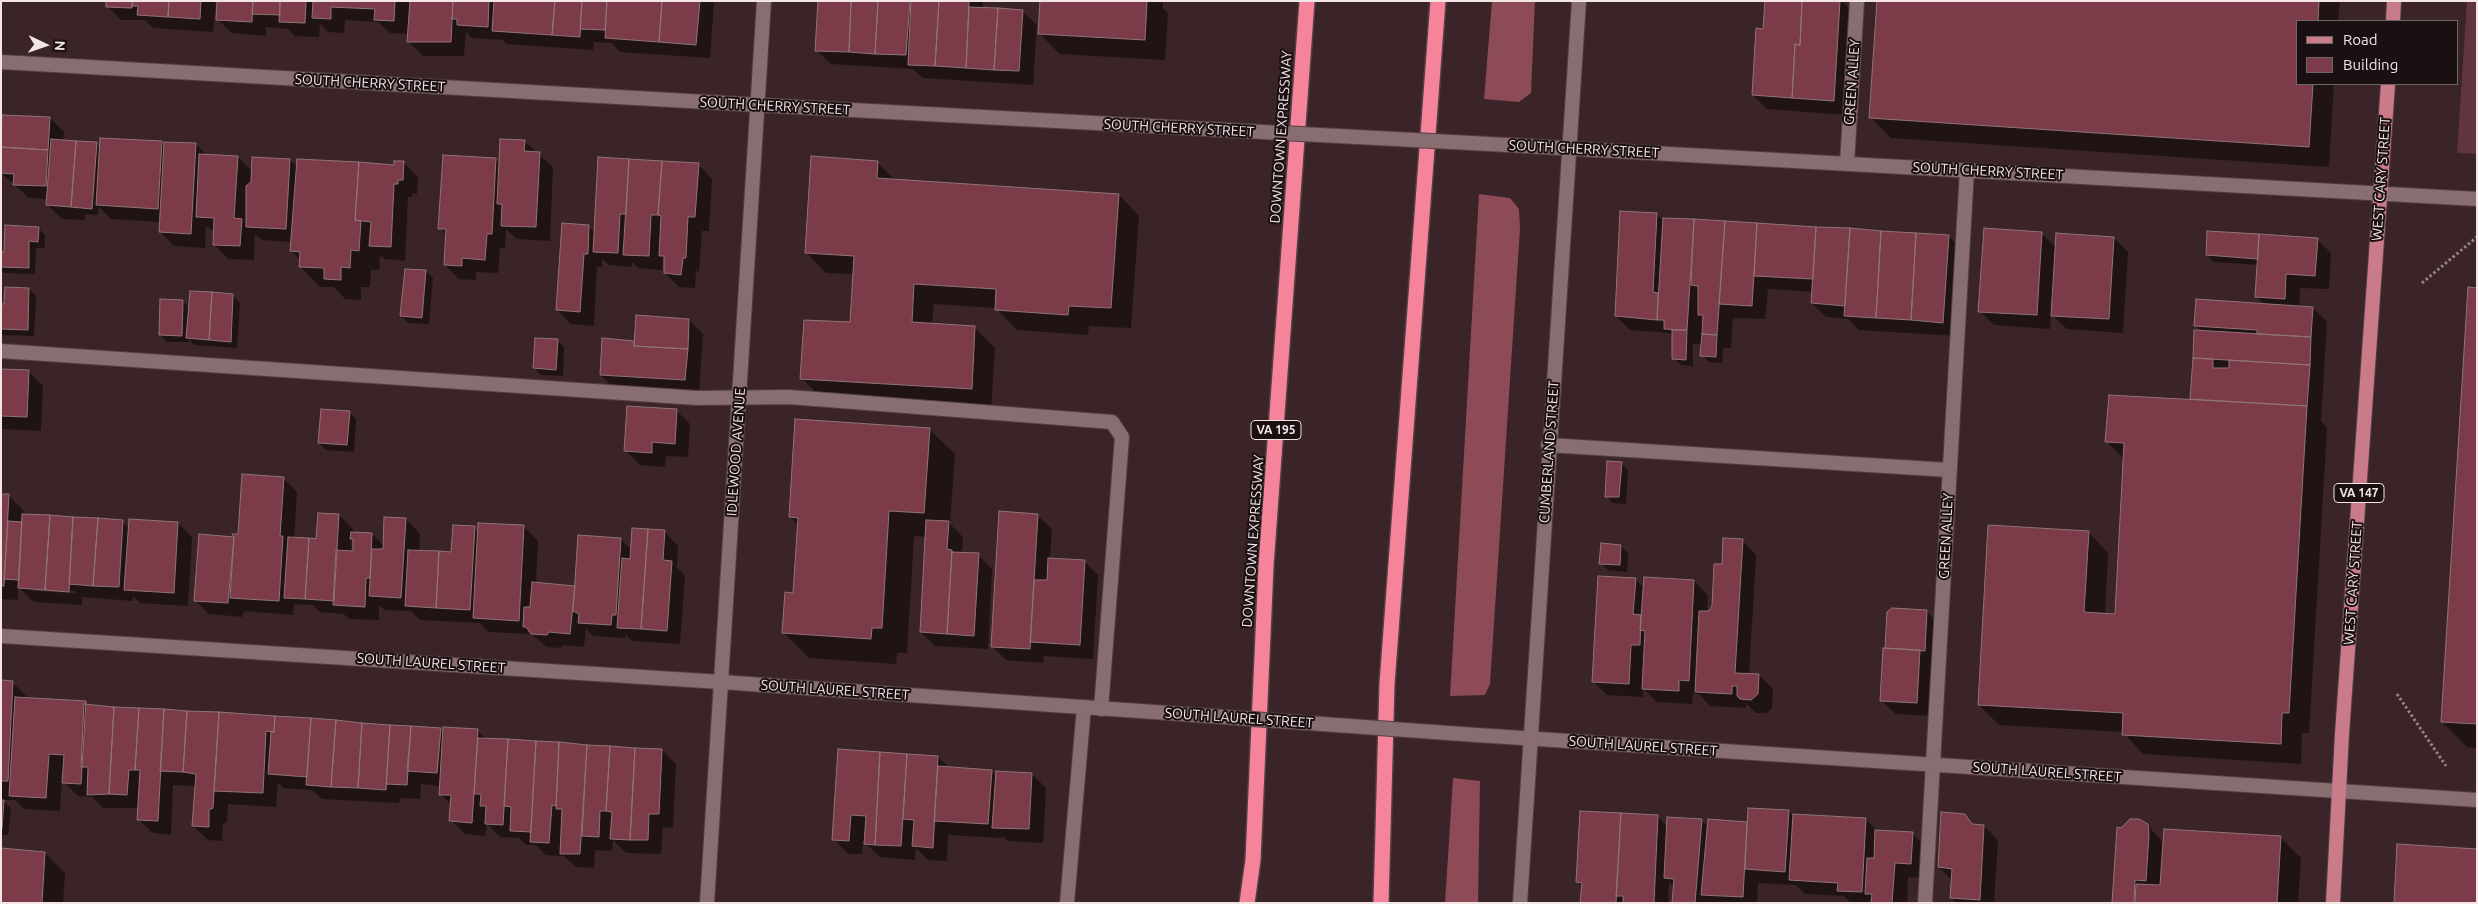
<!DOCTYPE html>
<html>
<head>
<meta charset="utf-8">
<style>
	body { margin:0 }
	#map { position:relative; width:2478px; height:904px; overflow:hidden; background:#3a2427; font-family:Ubuntu,sans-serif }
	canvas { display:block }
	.frame { position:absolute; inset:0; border:2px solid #f3e4e6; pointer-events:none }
	.legend { position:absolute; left:2296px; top:20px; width:162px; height:65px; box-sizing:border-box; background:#1a1012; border:1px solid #716567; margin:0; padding:6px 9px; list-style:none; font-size:15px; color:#f3e4e6 }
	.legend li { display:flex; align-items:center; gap:10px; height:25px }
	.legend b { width:25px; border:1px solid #716567 }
	.north { position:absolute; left:20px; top:20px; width:50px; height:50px; -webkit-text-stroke:4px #1a1012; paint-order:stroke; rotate:93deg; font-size:14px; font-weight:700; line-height:20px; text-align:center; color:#f3e4e6 }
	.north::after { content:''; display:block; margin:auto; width:18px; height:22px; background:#f3e4e6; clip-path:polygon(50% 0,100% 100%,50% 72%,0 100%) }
</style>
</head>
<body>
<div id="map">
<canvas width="2478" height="904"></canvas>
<div class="frame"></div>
<ul class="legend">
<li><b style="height:6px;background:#c97b8a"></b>Road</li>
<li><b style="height:14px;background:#7b3b48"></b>Building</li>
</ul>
<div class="north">N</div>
</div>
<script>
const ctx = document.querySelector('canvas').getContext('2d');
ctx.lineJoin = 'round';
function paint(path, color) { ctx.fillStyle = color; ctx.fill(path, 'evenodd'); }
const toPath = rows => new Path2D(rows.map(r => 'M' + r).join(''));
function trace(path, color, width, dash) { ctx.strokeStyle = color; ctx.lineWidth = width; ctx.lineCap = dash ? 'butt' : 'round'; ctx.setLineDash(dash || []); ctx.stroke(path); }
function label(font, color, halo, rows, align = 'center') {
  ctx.font = font + ' Ubuntu,sans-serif'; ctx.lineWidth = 4; ctx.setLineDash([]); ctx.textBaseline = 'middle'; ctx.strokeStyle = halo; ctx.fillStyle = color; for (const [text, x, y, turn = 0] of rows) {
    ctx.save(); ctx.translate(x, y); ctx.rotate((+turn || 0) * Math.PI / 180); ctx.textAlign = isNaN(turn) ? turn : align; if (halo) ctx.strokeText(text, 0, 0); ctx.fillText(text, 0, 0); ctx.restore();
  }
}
paint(toPath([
	[2467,1,2477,1,2477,154,2457,153]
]), '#60353d');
paint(toPath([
	[1492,1,1535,1,1531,93,1519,102,1484,99],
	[1479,194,1510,198,1519,209,1520,228,1490,684,1485,695,1450,696],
	[1453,778,1480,781,1478,903,1445,903]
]), '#8d4b57');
paint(toPath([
	[90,1,216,1,213,32,153,28,145,20,121,20,107,6,108,2],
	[219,1,714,1,710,58,620,52,612,43,594,42,593,50,507,44,503,40,472,38,466,32,464,56,423,56,409,42,409,34,390,33,378,22,345,20,344,33,328,32,320,24,319,37,295,36,288,29,266,27,266,36,232,33,217,19],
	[819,1,983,1,983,9,1022,11,1037,25,1033,85,923,78,913,69,831,64,816,50],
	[1041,1,1163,1,1163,8,1168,13,1165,60,1060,54,1039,33],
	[1766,1,1842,1,1853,12,1848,115,1767,109,1753,95,1764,30],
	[1878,1,2340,1,2338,21,2297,21,2297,84,2334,84,2329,167,1891,138,1871,118],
	[50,118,64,132,63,141,96,143,100,148,161,143,165,147,196,144,207,156,238,157,253,172,290,160,298,168,395,166,404,163,418,177,417,194,412,194,412,197,408,197,405,261,385,259,380,255,379,270,371,270,370,287,361,287,361,300,345,299,334,287,320,287,300,266,300,260,292,251,292,242,262,240,255,234,254,260,228,259,214,244,215,231,211,230,206,226,205,248,174,246,160,231,161,222,111,219,99,207,98,215,85,214,85,220,62,219,48,205,48,199,29,198,1,173,1,162],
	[524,141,553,167,550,241,517,239,506,229,505,248,500,248,498,273,476,272,476,280,459,279,445,265,447,236,440,228,495,159,500,164],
	[599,158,698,164,712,179,709,231,702,231,699,272,696,271,695,288,679,287,665,273,665,260,663,258,662,270,639,268,632,262,632,267,609,265,602,259,602,267,597,267,594,326,571,324,557,310,589,227,596,233],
	[877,162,896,181,1119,195,1139,216,1131,328,1089,326,1088,335,1017,330,996,308,934,304,932,325,974,327,995,348,991,409,822,399,802,378,851,324,854,274,826,273,806,252],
	[1656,214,1664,222,1664,219,1948,236,1963,250,1957,336,1859,330,1848,319,1826,317,1812,303,1813,292,1768,289,1765,319,1733,318,1731,348,1723,348,1722,363,1709,362,1702,355,1702,344,1693,344,1693,366,1681,365,1674,358,1673,337,1670,333,1630,330,1616,316],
	[38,228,45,235,45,248,36,248,35,274,4,273,1,270,1,253,6,254],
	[2041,233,2057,248,2114,238,2128,252,2123,333,2067,329,2051,314,2050,329,1994,325,1980,311],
	[2317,239,2331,253,2329,289,2300,288,2299,307,2313,308,2327,322,2321,421,2327,428,2309,733,2302,733,2301,764,2143,754,2123,732,1999,725,1979,705,2088,532,2108,553,2105,615,2116,615,2125,460,2107,442,2194,401,2191,398,2202,332,2196,326,2265,305,2257,297,2259,265,2214,262,2207,255],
	[426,271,433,278,429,324,408,323,402,316],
	[29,289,36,296,34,336,1,335,1,305,5,305],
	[2477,289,2477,748,2467,747,2442,722],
	[233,296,240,303,237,348,194,345,189,339,188,342,167,342,160,335,183,301,190,308],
	[689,320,703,334,699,394,615,389,601,375,603,340,636,342],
	[557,340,564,347,563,376,541,375,534,368],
	[1,371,29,372,43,386,41,431,1,429],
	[676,410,690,424,688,457,666,456,665,467,640,465,626,451],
	[349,412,356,419,354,452,326,450,319,443],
	[929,429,955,454,950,524,963,537,962,554,978,555,992,569,988,649,935,646,921,632,927,537,914,536,907,653,897,653,896,664,809,658,784,633,795,594,799,526,790,517],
	[1621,463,1628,470,1626,504,1613,503,1606,496],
	[283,478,297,492,294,538,317,540,339,515,353,529,353,533,372,534,384,546,406,519,420,534,419,552,452,553,474,527,479,532,524,527,538,541,536,584,576,587,621,539,632,551,664,531,678,546,677,567,685,576,680,644,632,641,625,634,625,638,593,636,586,629,584,647,563,645,561,648,547,647,531,634,488,632,480,623,420,620,411,611,385,610,379,605,379,620,349,619,344,614,320,612,313,605,294,604,293,615,244,611,242,617,209,614,195,600,233,535,239,535],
	[352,536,355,536,354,553,351,552],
	[1,495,9,496,23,510,23,515,122,522,129,528,178,523,192,537,188,606,140,603,133,596,133,601,82,597,82,605,34,602,18,587,18,600,1,599],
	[33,588,75,591,75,593,33,591],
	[1037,515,1052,529,1050,559,1084,561,1098,575,1093,659,1044,656,1043,663,1006,660,992,646],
	[1742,540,1756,555,1749,675,1759,675,1773,689,1772,708,1766,713,1756,713,1746,703,1746,708,1710,706,1699,694,1693,694,1692,704,1657,702,1643,688,1643,697,1607,695,1593,681,1635,579,1644,588,1694,581,1708,595,1707,612,1710,612,1723,566],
	[1621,546,1628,553,1627,572,1608,570,1601,563],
	[1926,611,1940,625,1931,716,1896,714,1881,700,1888,612],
	[1,682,12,682,29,699,85,703,88,705,440,729,444,733,477,730,487,740,662,750,676,764,673,828,663,827,661,854,626,853,613,840,612,851,595,850,594,868,576,867,564,856,546,855,536,845,526,845,517,836,517,838,500,837,487,824,485,836,465,834,451,820,452,805,440,794,441,786,421,784,420,799,400,798,399,803,322,799,312,790,283,788,278,782,276,807,228,804,227,822,223,824,222,841,208,840,193,826,196,786,173,785,171,835,153,833,138,819,139,808,103,808,92,797,78,796,62,780,60,811,24,809,15,800,2,800,11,808,8,835,1,835],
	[839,750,938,757,949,768,991,771,997,777,1032,774,1046,788,1043,843,1008,841,1002,836,1002,838,948,835,947,861,928,860,916,848,915,860,880,857,863,841,862,854,848,854,834,839],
	[1788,811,1792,815,1866,819,1878,832,1912,833,1926,847,1925,878,1908,877,1907,903,1851,903,1844,896,1805,894,1796,885,1758,883,1757,903,1674,903,1674,887,1669,882,1668,903,1582,903,1583,887,1577,882,1658,817,1668,827,1701,820,1709,828,1710,820,1748,823],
	[1964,815,1975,826,1984,826,1998,840,1994,903,1957,903,1951,898,1953,881,1939,867],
	[2147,825,2161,840,2163,847,2281,838,2301,858,2298,903,2113,903],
	[45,853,65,873,63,903,1,903]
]), '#0007');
const building = toPath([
	[106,1,132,1,132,8,106,7,106,1],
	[133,1,169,1,168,17,137,15,138,6,132,6,133,1],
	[169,1,201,1,200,19,168,17,169,1],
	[217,1,253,1,252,22,216,20,217,1],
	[253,1,280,1,280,15,252,14,253,1],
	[280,1,306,1,305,23,279,22,280,1],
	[313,1,395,1,394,21,374,20,375,9,331,7,331,19,312,18,313,1],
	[410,1,453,1,451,42,407,42,410,1],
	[453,1,489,1,488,27,457,25,457,19,452,19,453,1],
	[494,1,555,1,552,35,492,31,494,1],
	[555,1,582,1,580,37,552,35,555,1],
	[582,1,607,1,605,30,580,29,582,1],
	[607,1,662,1,659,42,605,38,607,1],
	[662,1,700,1,696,45,659,42,662,1],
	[818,1,851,1,849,52,815,51,818,1],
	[851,1,878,1,875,54,849,52,851,1],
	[878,1,910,1,906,55,875,54,878,1],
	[911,1,939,1,935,66,908,65,911,1],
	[939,1,969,1,966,68,935,66,939,1],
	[1040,1,1147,1,1145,40,1038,34,1040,1],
	[1765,1,1802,1,1800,45,1795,44,1792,98,1752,95,1756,28,1763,29,1765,1],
	[1802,1,1840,1,1834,101,1792,98,1795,44,1800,45,1802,1],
	[1877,1,2319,1,2318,21,2297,21,2297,84,2313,84,2309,147,1869,118,1877,1],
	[969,7,998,8,994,70,966,68,969,7],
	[998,8,1023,10,1019,71,994,70,998,8],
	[2,115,50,117,48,150,1,147,2,115],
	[100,138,162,141,158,209,96,205,100,138],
	[51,139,76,141,71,207,46,205,51,139],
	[500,139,525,140,524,151,540,152,536,227,501,226,502,204,497,204,500,139],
	[76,141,97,142,92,209,71,207,76,141],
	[164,142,196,143,191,234,159,232,164,142],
	[1,147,48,150,46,186,13,185,14,174,1,173,1,147],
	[199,154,238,156,234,218,242,219,240,246,213,245,214,218,196,217,199,154],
	[443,155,496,158,492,234,487,234,485,260,462,258,462,266,444,265,446,229,438,229,443,155],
	[811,156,878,161,877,178,1119,194,1111,308,1069,306,1068,315,995,310,996,289,914,284,912,322,975,326,972,389,800,379,804,320,850,322,854,256,805,253,811,156],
	[252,157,290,159,286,229,246,227,246,186,251,182,252,157],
	[598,157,629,159,626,214,620,214,618,253,593,252,598,157],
	[297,159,359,162,355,220,361,221,359,251,351,250,350,268,341,267,341,280,324,279,324,268,299,267,300,252,290,251,297,159],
	[629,159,662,161,658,215,651,215,649,256,623,255,629,159],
	[394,161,404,161,403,180,398,180,398,184,394,184,391,247,369,246,371,222,355,220,359,162,394,165,394,161],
	[662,161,699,163,695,217,688,217,686,258,683,258,681,275,664,273,664,256,659,256,661,216,658,215,662,161],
	[1620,211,1657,213,1653,292,1658,293,1657,320,1615,316,1620,211],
	[1663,218,1694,219,1687,330,1664,329,1664,320,1657,320,1663,218],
	[1694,219,1725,221,1717,335,1702,334,1703,315,1698,315,1698,286,1691,285,1694,219],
	[1725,221,1757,223,1752,306,1719,304,1725,221],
	[562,223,589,225,588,254,584,254,580,312,556,310,562,223],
	[1757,223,1816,227,1813,279,1754,276,1757,223],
	[5,225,39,227,38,242,29,241,29,268,1,267,1,252,4,252,5,225],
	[1816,227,1850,228,1845,306,1811,303,1816,227],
	[1850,228,1881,231,1876,318,1844,316,1850,228],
	[1984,228,2042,232,2037,315,1978,312,1984,228],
	[1881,231,1916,233,1911,320,1876,318,1881,231],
	[2207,231,2259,234,2258,259,2206,255,2207,231],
	[1916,233,1949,235,1943,323,1911,320,1916,233],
	[2056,233,2114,237,2109,319,2051,316,2056,233],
	[2259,234,2318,238,2315,276,2286,274,2285,299,2255,297,2259,234],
	[405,269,426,270,422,318,400,316,405,269],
	[5,287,29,288,28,330,1,329,1,304,4,304,5,287],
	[2468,287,2477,288,2477,724,2441,722,2468,287],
	[190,291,212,292,209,340,186,338,190,291],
	[212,292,233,294,231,342,209,340,212,292],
	[160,299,183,300,182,336,159,335,160,299],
	[2196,299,2313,307,2311,337,2257,334,2257,330,2194,326,2196,299],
	[636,315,689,319,688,349,634,346,636,315],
	[1672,330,1687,330,1686,360,1672,359,1672,330],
	[2194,330,2311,337,2310,365,2193,358,2194,330],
	[1702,334,1717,335,1716,357,1700,356,1702,334],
	[535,338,558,339,556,370,533,368,535,338],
	[602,338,634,341,634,346,688,349,685,380,600,375,602,338],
	[2193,358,2213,359,2213,368,2229,368,2229,360,2310,365,2307,406,2190,399,2193,358],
	[1,369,29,370,27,417,1,416,1,369],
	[2109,395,2307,406,2289,713,2282,713,2281,744,2122,735,2123,713,1978,705,1988,525,2089,531,2084,612,2115,614,2124,443,2105,442,2109,395],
	[627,406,677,409,675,444,652,442,652,453,624,451,627,406],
	[321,409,350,411,347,445,318,443,321,409],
	[795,419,930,428,924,513,889,511,882,628,872,628,871,639,782,633,785,592,793,593,798,518,789,517,795,419],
	[1607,461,1622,462,1619,497,1605,497,1607,461],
	[242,474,284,477,280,536,283,536,279,601,230,598,234,537,232,534,238,534,242,474],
	[1,494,9,494,4,586,1,586,1,494],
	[999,511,1038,514,1030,649,991,647,999,511],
	[318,513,339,514,334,601,305,599,309,538,316,539,318,513],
	[22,514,50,515,45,590,18,588,22,514],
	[50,515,73,517,69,592,45,590,50,515],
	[73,517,98,518,93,586,69,584,73,517],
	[384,517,406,518,401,598,369,596,372,549,383,549,384,517],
	[98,518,123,520,119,587,93,586,98,518],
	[129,519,178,522,174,593,124,590,129,519],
	[926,520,949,521,947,549,952,550,947,634,920,632,926,520],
	[8,521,22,522,19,580,4,579,8,521],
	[478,523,524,525,519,621,473,618,478,523],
	[453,525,475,526,470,610,436,608,439,551,451,552,453,525],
	[632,528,648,529,641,629,617,628,622,558,630,559,632,528],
	[648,529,665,530,663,560,672,561,667,631,641,629,648,529],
	[351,532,372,533,370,578,366,578,365,607,333,605,336,550,353,551,353,539,350,539,351,532],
	[199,534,234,537,228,603,194,601,199,534],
	[578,535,621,538,616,615,612,615,611,625,578,623,579,614,573,611,578,535],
	[288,537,309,538,305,599,284,598,288,537],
	[1723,538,1743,539,1735,673,1759,674,1758,694,1751,700,1740,699,1737,696,1737,686,1732,686,1732,694,1695,692,1699,611,1709,611,1712,606,1714,564,1722,564,1723,538],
	[1601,543,1621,545,1620,565,1599,564,1601,543],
	[408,550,439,551,436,608,405,606,408,550],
	[952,552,979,553,974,636,947,634,952,552],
	[1048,558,1085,560,1080,645,1030,642,1034,580,1047,580,1048,558],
	[1598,576,1636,578,1633,614,1641,615,1640,645,1631,645,1629,684,1592,682,1598,576],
	[1644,577,1694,580,1689,681,1679,680,1679,691,1642,689,1645,631,1640,630,1644,577],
	[532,582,575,586,570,634,549,632,547,635,531,634,526,627,523,627,524,607,530,607,532,582],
	[1892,608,1927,610,1925,651,1885,648,1887,612,1892,608],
	[1883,648,1920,650,1917,703,1880,701,1883,648],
	[1,680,13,681,8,781,1,781,1,680],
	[15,697,86,701,81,784,62,783,64,755,49,754,46,798,9,796,15,697],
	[84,704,114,707,109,794,87,795,88,767,81,767,84,704],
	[114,707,139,708,135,770,129,770,127,795,109,794,114,707],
	[139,708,164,709,158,821,137,820,140,770,135,770,139,708],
	[164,709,187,711,183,772,160,771,164,709],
	[187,711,219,712,213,808,209,810,209,827,192,826,196,774,183,772,187,711],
	[219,712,275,716,274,732,266,731,263,793,214,791,219,712],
	[275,716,311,718,307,777,268,774,271,732,274,732,275,716],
	[311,718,336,720,331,787,306,785,311,718],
	[336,720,362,723,358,788,331,787,336,720],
	[362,723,390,725,386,790,358,788,362,723],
	[390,725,411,726,407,785,386,784,390,725],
	[411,726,441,728,437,773,407,771,411,726],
	[443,727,478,729,472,823,449,821,451,795,439,795,443,727],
	[478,738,508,739,503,825,485,824,486,806,480,806,481,794,474,794,478,738],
	[508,739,536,741,531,832,510,831,511,807,504,806,508,739],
	[536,741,559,742,556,806,552,805,549,843,530,842,536,741],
	[559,742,587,745,580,854,560,854,562,809,556,809,559,742],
	[587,745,610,746,606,811,600,811,599,837,582,836,587,745],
	[610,746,635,748,630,840,610,839,612,812,606,811,610,746],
	[635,748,662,749,659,814,649,814,648,840,630,840,635,748],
	[838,749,880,752,875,845,864,844,866,816,851,815,849,841,832,840,838,749],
	[880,752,907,754,901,846,875,845,880,752],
	[907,754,938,756,933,848,912,846,914,820,903,819,907,754],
	[938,766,992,770,988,824,934,821,938,766],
	[996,771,1032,773,1029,829,992,828,996,771],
	[1,800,4,800,2,829,1,829,1,800],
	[1748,808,1789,810,1785,872,1745,869,1748,808],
	[1580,811,1621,813,1616,903,1580,903,1582,883,1576,882,1580,811],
	[1941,812,1965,814,1972,824,1984,825,1980,900,1950,898,1952,869,1938,867,1941,812],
	[1621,813,1658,815,1654,903,1623,903,1623,896,1616,896,1621,813],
	[1793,814,1866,818,1862,892,1837,891,1838,883,1789,880,1793,814],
	[1667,817,1702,819,1695,903,1672,903,1674,879,1664,878,1667,817],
	[1708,819,1747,822,1743,897,1701,895,1708,819],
	[2130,819,2139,819,2148,824,2149,834,2146,881,2135,880,2134,903,2112,903,2117,827,2121,828,2130,819],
	[2164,829,2281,836,2277,903,2135,903,2136,884,2160,885,2164,829],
	[1875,830,1913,832,1911,864,1895,863,1892,903,1871,903,1872,894,1865,894,1867,858,1874,858,1875,830],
	[2397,844,2477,849,2477,903,2394,903,2397,844],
	[1,848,45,852,42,903,1,903,1,848]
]);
paint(building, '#7b3b48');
trace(building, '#8f7478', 1);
const service = toPath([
	[1,351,697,398,789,397,1112,422,1122,437,1101,709],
	[1548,445,1949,470],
	[1067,903,1084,707],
	[1925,903,1967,170]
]);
const minor = toPath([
	[1,62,759,105],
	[1847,163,1857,1],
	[1,636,721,682]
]);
const tertiary = toPath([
	[759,105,1188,128],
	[1508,145,2477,199],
	[721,682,1154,712],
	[1476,735,2477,800]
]);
const secondary = toPath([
	[707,903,764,1],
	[1520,903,1579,1]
]);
const primary = toPath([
	[2393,21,2394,1],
	[2333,903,2342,734,2388,84]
]);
const motorway = toPath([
	[1247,903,1253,860,1266,566,1307,1],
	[1381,903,1387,684,1438,1]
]);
trace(service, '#534043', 16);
trace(minor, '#534043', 16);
trace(tertiary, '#534043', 16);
trace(secondary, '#534043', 16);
trace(primary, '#534043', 16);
trace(motorway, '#534043', 18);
trace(toPath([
	[2422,283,2477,237],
	[2397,694,2446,766]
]), '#958385', 3, [2.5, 2.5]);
trace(service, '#886d71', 14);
trace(minor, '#886d71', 14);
trace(tertiary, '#886d71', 14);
trace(secondary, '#886d71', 14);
trace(primary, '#c97b8a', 14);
trace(motorway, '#f5849a', 15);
const tertiaryBridge = toPath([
	[1188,128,1508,145],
	[1154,712,1476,735]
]);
trace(tertiaryBridge, '#534043', 16, []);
trace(tertiaryBridge, '#886d71', 14);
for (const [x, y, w] of [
	[1276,430,50],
	[2359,493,50]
]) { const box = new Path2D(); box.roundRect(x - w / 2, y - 9.5, w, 19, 4); ctx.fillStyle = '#1a1012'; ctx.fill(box); trace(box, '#f3e4e6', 1); }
label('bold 12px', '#f3e4e6', null, [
	["VA 195",1276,430],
	["VA 147",2359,493]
]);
label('14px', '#f3e4e6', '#1a1012', [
	["GREEN ALLEY",1852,82,-86],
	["SOUTH CHERRY STREET",370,83,3],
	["SOUTH CHERRY STREET",775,106,3],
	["SOUTH CHERRY STREET",1179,128,3],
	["DOWNTOWN EXPRESSWAY",1281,137,-86],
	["SOUTH CHERRY STREET",1584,149,3],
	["SOUTH CHERRY STREET",1988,171,3],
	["WEST CARY STREET",2381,179,-86],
	["IDLEWOOD AVENUE",736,452,-86],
	["CUMBERLAND STREET",1549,452,-86],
	["GREEN ALLEY",1946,536,-87],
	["DOWNTOWN EXPRESSWAY",1253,541,-86],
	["WEST CARY STREET",2353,583,-86],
	["SOUTH LAUREL STREET",431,663,4],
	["SOUTH LAUREL STREET",835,690,4],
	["SOUTH LAUREL STREET",1239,718,4],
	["SOUTH LAUREL STREET",1643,746,4],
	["SOUTH LAUREL STREET",2047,772,4]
]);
</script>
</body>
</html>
